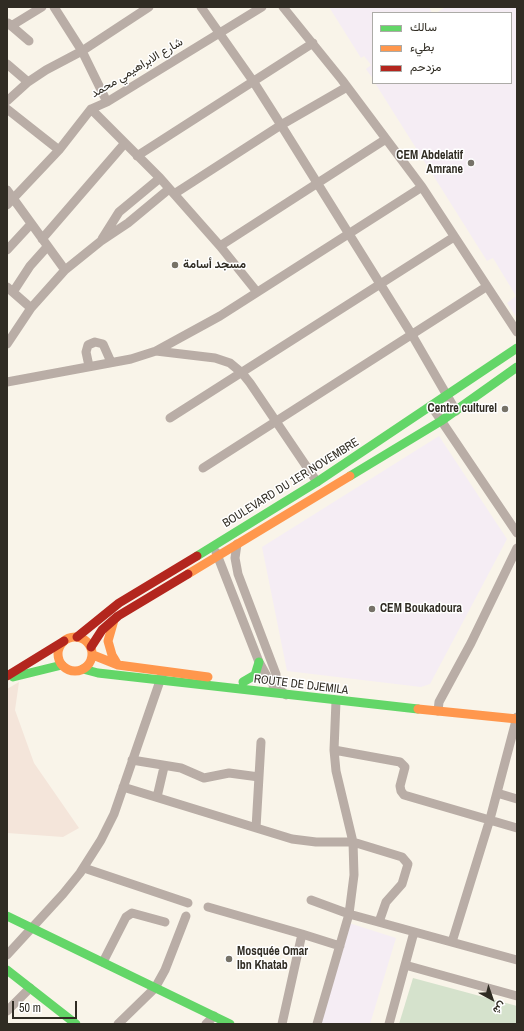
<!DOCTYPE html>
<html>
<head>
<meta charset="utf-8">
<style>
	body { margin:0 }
	#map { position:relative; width:524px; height:1031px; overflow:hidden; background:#f9f4e9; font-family:"Archivo Narrow",Vazirmatn,sans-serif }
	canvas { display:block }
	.frame { position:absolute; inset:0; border:8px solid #302c23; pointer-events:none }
	.legend { position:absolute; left:372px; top:12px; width:140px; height:72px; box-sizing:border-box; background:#fff; border:1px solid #acaba7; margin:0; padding:5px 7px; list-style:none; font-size:12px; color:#302c23 }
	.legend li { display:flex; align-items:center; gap:8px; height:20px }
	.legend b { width:20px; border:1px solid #acaba7 }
	.north { position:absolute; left:472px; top:979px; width:40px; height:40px; -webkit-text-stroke:3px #fff; paint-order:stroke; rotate:140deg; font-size:11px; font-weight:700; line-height:16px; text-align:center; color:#302c23 }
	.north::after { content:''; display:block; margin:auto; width:14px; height:18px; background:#302c23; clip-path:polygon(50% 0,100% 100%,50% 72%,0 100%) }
	.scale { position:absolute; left:12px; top:1001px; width:65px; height:18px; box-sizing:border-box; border:2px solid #302c23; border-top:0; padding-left:5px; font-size:12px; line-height:14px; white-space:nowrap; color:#302c23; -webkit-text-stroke:3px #fff; paint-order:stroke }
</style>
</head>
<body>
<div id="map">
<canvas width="524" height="1031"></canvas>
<div class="frame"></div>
<ul class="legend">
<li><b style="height:5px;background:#63d668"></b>سالك</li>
<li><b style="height:5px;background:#ff974d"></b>بطيء</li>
<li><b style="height:5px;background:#b3261e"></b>مزدحم</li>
</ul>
<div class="north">ش</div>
<div class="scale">50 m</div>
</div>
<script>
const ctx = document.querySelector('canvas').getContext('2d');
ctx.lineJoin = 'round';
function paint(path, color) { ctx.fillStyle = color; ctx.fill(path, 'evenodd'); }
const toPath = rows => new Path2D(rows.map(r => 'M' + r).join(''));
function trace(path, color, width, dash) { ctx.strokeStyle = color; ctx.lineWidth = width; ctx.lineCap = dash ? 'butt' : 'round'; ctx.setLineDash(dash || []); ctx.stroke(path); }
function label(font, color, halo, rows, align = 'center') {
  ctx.font = font + ' "Archivo Narrow",Vazirmatn,sans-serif'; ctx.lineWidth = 3; ctx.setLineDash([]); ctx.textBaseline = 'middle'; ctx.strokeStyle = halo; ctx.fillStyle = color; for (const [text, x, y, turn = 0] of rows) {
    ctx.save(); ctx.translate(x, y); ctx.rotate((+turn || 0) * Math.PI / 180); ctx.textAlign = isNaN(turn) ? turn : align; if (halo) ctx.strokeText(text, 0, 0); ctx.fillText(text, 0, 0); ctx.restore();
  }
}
paint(toPath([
	[329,7,429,7,432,13,373,13,373,79,366,69,371,65,364,56,361,58],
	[446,7,517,7,517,318,507,303,516,296,493,258,487,261,375,83,511,83,511,13,436,13],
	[439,436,507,539,430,684,421,687,287,671,262,547],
	[349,923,396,938,370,1024,320,1024]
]), '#f5edf4');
paint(toPath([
	[19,682,15,710,34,763,79,828,63,837,7,833,7,689]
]), '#f4e5da');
paint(toPath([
	[413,978,517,1006,517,1024,399,1024]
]), '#d5e2cc');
trace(toPath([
	[54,7,82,51,107,102],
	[201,7,253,81,281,125,412,335,456,411],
	[283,7,342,80,422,187,517,332],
	[8,23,29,41],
	[11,26,42,7],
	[7,64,28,82],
	[7,101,28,82,46,70,82,51,149,7],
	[7,109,59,150],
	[91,109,160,178,220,246,257,292],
	[137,156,313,43],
	[7,190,65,270],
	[174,194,281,125,347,87],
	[7,205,59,150,91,109,107,102,262,7],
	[42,239,125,143],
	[102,239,119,212,160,178],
	[220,246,386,139],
	[7,250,31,224],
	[7,287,31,308],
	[13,292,30,266,47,247],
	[7,344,31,308,65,270,101,241,128,223,169,189],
	[156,351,220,316,422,187],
	[89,366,86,352,88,345,95,342,103,344,111,362],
	[7,382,131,359,156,351,215,358,230,363,242,373,250,383,317,482],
	[432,407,517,533],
	[170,418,454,237],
	[203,468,486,287],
	[237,544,235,558,238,574,276,674,276,680,273,688],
	[216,552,259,662,269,680,286,695],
	[336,701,334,750,400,762,405,767,400,786,401,791,404,795,517,828],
	[438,711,439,702,471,643,517,548],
	[132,760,181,768,204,778,229,773,259,777],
	[123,787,292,839,316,842,353,842,402,857,408,864,402,884,386,902,379,922],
	[497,793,517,799],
	[157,797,164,767],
	[256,828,261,742],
	[84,868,188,903],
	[311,900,349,914,517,960],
	[208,907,302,934,282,1024],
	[302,934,340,946],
	[452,942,490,819,517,717],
	[7,955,63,894,80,873,101,840,114,814,162,675],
	[103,962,126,917,132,913,165,922],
	[405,965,517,996],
	[7,1011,30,988],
	[118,1024,155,988,165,970,186,916],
	[206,1024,214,1016],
	[317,1024,349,914,354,875,353,842,336,771,334,750],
	[389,1024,414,932]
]), '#b9ada6', 9);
trace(toPath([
	[350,476,441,421,517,367],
	[197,556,317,482,517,348],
	[83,669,98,673,418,709],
	[13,677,62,665],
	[243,682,255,675,259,662],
	[7,916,230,1024],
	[7,970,76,1024]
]), '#63d668', 9);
trace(toPath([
	[188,574,350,476],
	[114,620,108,641,112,655,118,665],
	'58 654a17 17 0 1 1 34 0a17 17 0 1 1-34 0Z',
	[93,655,118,665,208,677],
	[418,709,517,719]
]), '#ff974d', 9);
trace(toPath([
	[77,637,119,603,197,556],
	[91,647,102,630,118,616,188,574],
	[7,676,64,641]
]), '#b3261e', 9);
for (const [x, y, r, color] of [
	[471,163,4,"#767268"],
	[175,265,4,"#767268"],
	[505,409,4,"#767268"],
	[372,609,4,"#767268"],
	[229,959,4,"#767268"]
]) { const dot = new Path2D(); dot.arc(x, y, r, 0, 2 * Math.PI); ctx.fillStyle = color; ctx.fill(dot); trace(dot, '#fff', 1.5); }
label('12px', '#302c23', '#fff', [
	["شارع الابراهيمي محمد",137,68,-31],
	["BOULEVARD DU 1ER NOVEMBRE",291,483,-32],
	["ROUTE DE DJEMILA",301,685,7]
]);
label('bold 12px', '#302c23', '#fff', [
	["CEM Abdelatif",463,156,"right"],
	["Amrane",463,170,"right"],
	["مسجد أسامة",183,265],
	["Centre culturel",497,409,"right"],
	["CEM Boukadoura",380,609],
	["Mosquée Omar",237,952],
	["Ibn Khatab",237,966]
], 'left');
</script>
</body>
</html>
